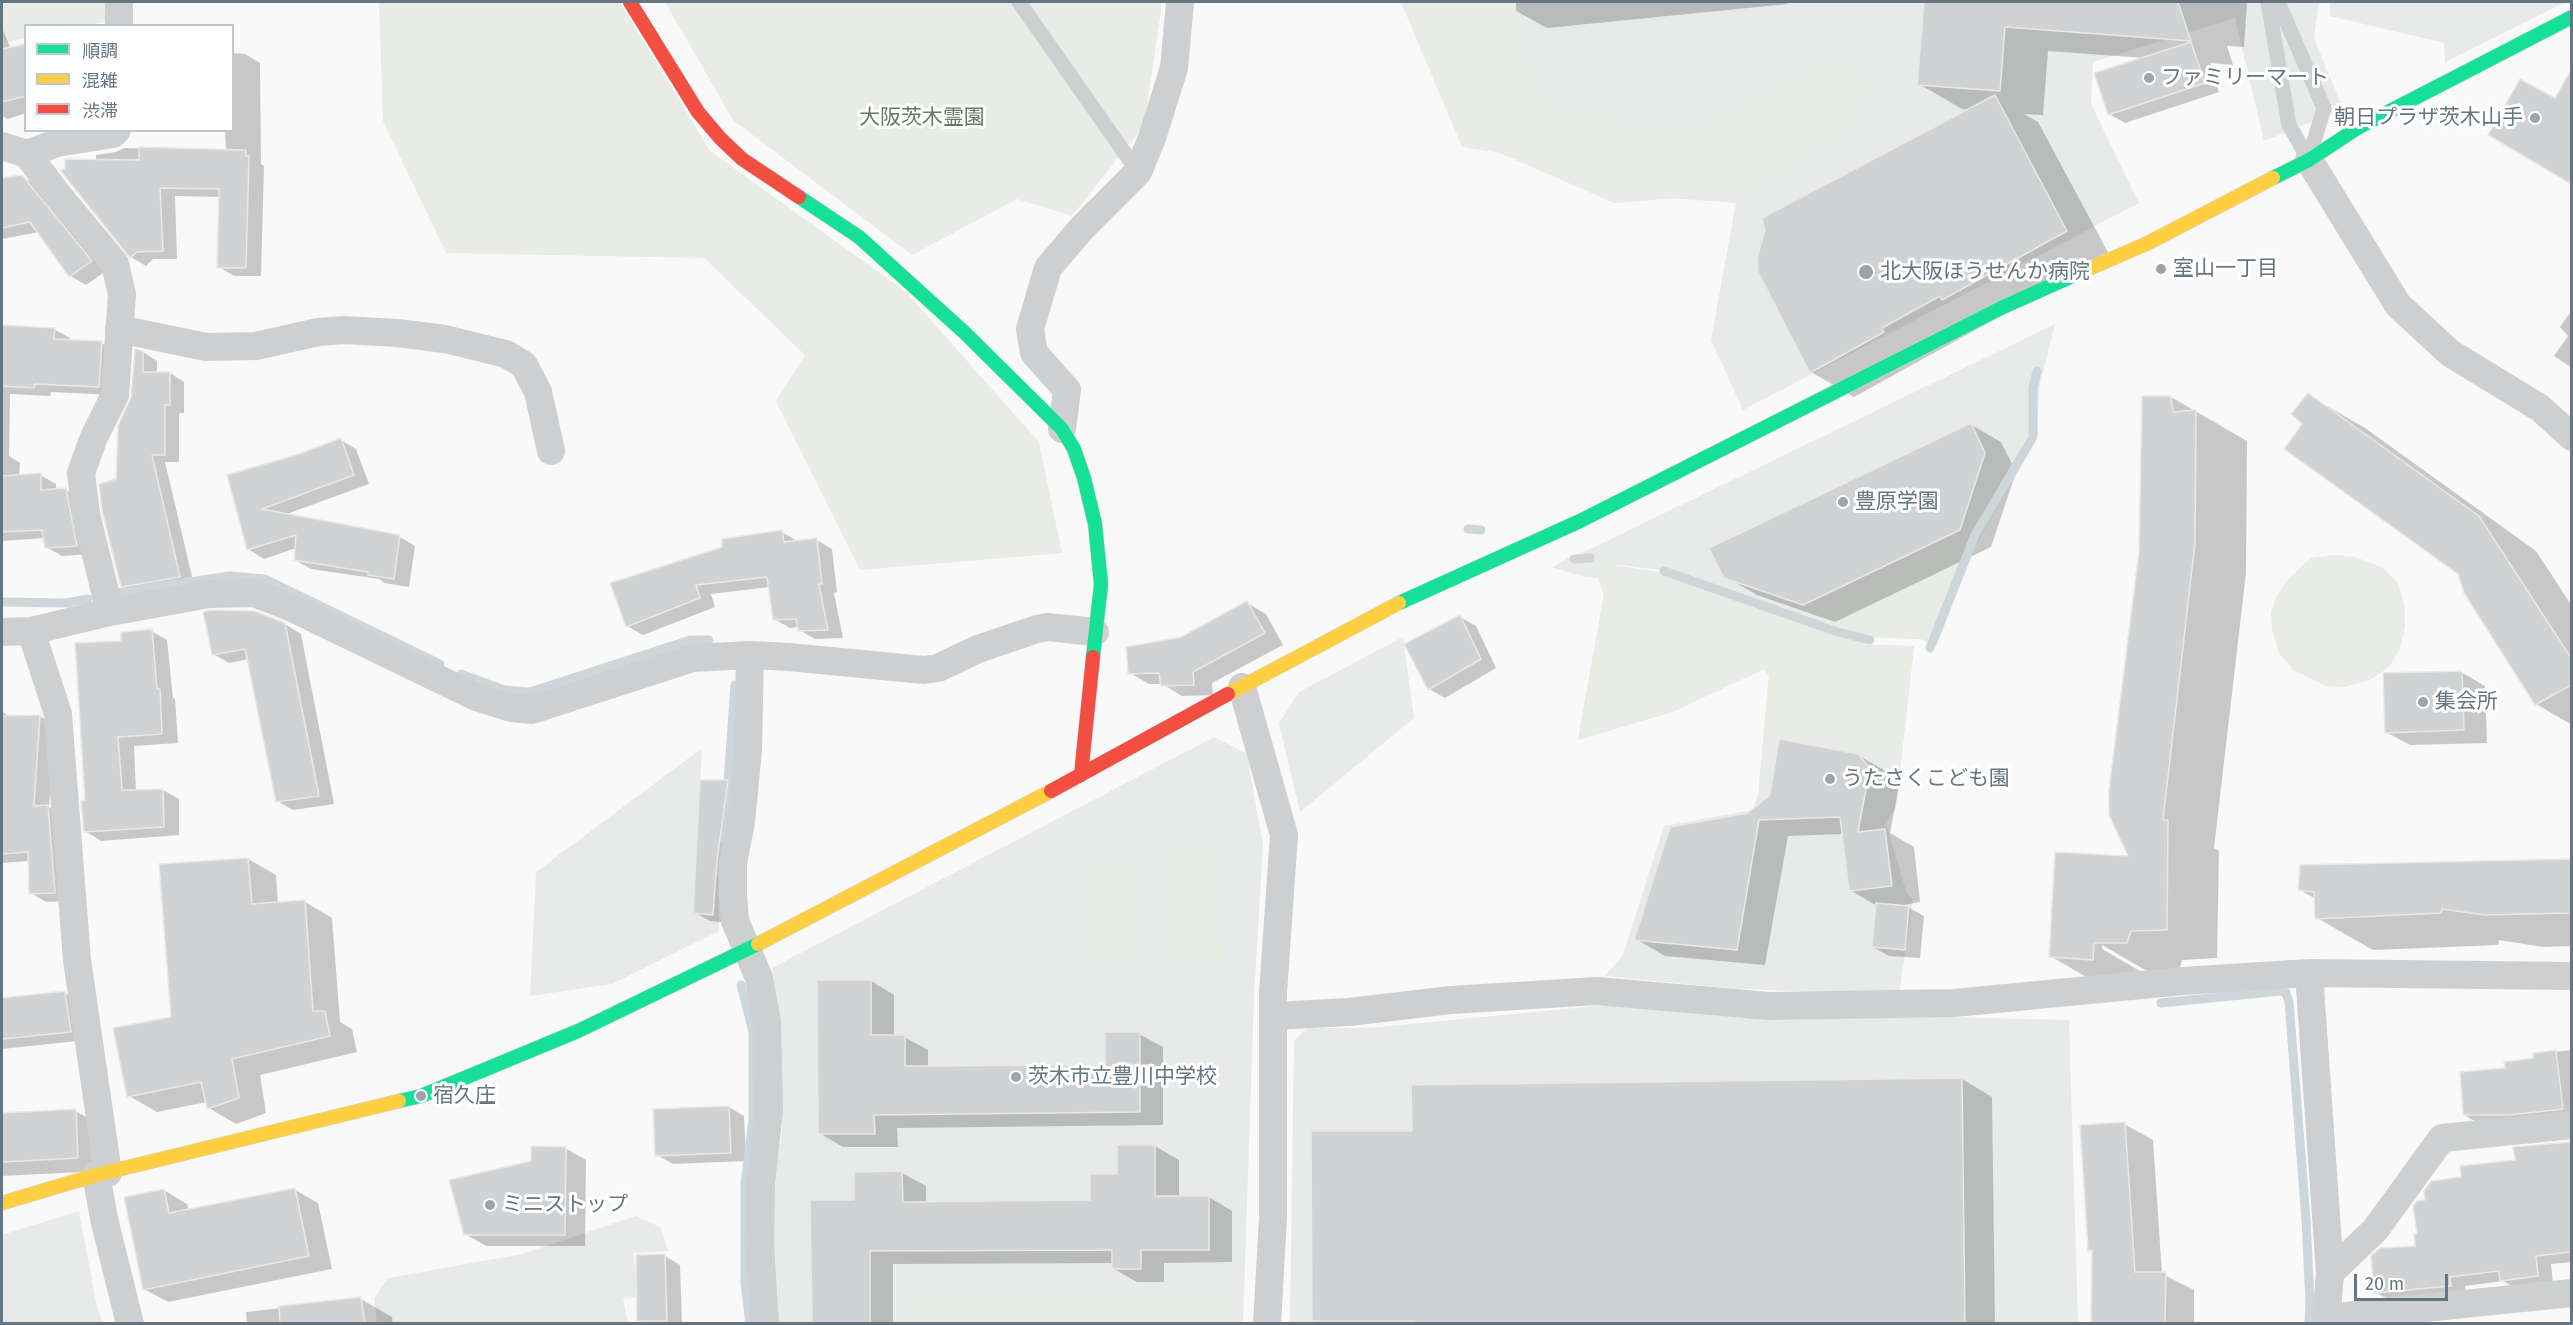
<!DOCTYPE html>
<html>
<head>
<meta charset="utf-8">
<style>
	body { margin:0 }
	#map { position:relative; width:2573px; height:1325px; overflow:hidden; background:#f9f9f9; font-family:"Fira Sans","Noto Sans JP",sans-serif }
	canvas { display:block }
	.frame { position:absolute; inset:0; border:3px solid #657683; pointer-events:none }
	.legend { position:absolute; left:24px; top:24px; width:210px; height:108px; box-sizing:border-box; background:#fff; border:2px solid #c1c8cd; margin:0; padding:8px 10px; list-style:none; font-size:18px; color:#657683 }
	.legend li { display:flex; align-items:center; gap:12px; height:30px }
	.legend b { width:30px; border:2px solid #c1c8cd }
	.scale { position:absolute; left:2354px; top:1274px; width:94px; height:27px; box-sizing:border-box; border:3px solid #657683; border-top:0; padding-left:8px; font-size:18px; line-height:21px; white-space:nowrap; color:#657683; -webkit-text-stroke:4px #fff; paint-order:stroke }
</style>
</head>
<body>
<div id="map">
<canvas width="2573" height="1325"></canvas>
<div class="frame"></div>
<ul class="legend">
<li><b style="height:8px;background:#16e098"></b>順調</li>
<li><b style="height:8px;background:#ffcf43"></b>混雑</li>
<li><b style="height:8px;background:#f24e42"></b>渋滞</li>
</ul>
<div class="scale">20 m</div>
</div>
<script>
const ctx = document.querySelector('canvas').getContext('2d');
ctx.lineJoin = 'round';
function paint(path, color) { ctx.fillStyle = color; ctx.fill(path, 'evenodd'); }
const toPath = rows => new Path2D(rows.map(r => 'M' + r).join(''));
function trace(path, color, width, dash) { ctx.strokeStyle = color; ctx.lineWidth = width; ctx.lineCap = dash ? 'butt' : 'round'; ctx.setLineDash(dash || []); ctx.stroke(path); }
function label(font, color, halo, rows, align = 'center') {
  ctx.font = font + ' "Fira Sans","Noto Sans JP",sans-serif'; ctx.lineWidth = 6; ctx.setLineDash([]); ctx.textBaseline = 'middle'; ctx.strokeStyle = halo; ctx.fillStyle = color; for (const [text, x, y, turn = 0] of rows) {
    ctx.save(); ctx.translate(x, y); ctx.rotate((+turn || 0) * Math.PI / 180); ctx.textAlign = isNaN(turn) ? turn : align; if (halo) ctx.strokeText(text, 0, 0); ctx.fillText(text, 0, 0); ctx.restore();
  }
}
paint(toPath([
	[1500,2,2319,2,2314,38,2343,109,2264,141,2235,18,2093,62,2091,104,2139,203,1743,410,1711,340,1736,203,1631,195,1501,151],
	[2330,2,2565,2,2445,62,2444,43,2330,16],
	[2055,324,2039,388,2037,438,1977,543,1936,647,1921,639,1869,637,1670,571,1602,563,1663,573,1870,645,1914,646,1896,808,1886,823,1907,894,1913,899,1899,994,1737,989,1605,976,1623,955,1664,826,1753,810,1758,795,1769,676,1764,669,1672,712,1578,740,1604,594,1598,578,1581,576,1553,567],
	[1403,637,1414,718,1300,812,1279,723,1299,692],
	[1214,737,1247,754,1263,845,1254,996,1243,1323,776,1323,771,1206,782,1131,779,1023,772,968],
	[702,748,695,868,718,874,719,931,612,984,530,996,536,872],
	[1616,1004,1781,1013,2069,1020,2078,1323,1290,1324,1294,1041,1307,1028,1369,1028],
	[79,1211,97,1307,103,1323,2,1323,2,1235],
	[636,1216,660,1227,668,1251,633,1253,639,1297,623,1298,628,1323,377,1323,374,1298,388,1278,522,1254]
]), '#e8e9e9');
paint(toPath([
	[2,2,110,2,109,21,88,25,26,26,25,38,6,43,2,32],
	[379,2,620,2,710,151,905,291,1039,442,1062,553,860,570,776,401,805,355,704,258,446,253,383,121],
	[665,2,1161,2,1161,11,1144,125,1072,216,1017,199,912,255,733,120],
	[1401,2,1520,2,1527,70,1552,110,1699,124,1820,60,1871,72,1855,128,1754,192,1614,203,1500,153,1462,147],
	[1956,536,1970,543,1930,644,1921,639,1869,637,1800,614],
	[2334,555,2355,557,2382,567,2398,583,2405,607,2405,627,2400,649,2389,667,2370,680,2344,687,2326,686,2293,670,2279,653,2272,630,2271,612,2277,595,2289,578,2311,558],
	[1568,558,1663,573,1870,645,1914,646,1901,762,1763,738,1769,676,1764,669,1672,712,1578,740,1604,594,1598,578,1581,576,1553,567],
	[1213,846,1224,960,1171,965,1161,852],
	[1133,853,1144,967,1091,971,1081,858],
	[915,1293,1234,1296,1235,1323,916,1323]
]), '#e8ebe6');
paint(toPath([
	[1516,2,1787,2,1788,4,1547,28,1516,11],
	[1925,2,2247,2,2244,47,2227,46,2233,65,2210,63,2219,92,2125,123,2109,114,2145,58,2048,51,2043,115,2024,114,2038,122,2110,256,1854,397,1811,372,1971,110,1962,109,1919,84],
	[2,28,11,49,26,45,26,113,8,119,2,116],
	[232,53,245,54,260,63,261,164,264,166,261,276,234,276,219,267,221,197,175,196,177,259,153,259,146,266,131,257,72,184,96,161,96,155,116,152,124,148,226,151,225,130,232,130],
	[2559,95,2572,102,2572,182,2490,135,2556,100],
	[22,177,38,186,106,271,86,285,70,276,39,232,2,239,2,179],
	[2572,310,2572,368,2554,356,2568,336,2560,327],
	[2,327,54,329,70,338,70,341,102,343,117,352,114,395,51,392,50,396,10,394,9,456,20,463,19,476,40,475,56,484,56,491,66,490,82,499,92,554,62,556,46,547,45,538,2,541],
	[143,352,157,361,157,373,170,373,184,382,184,413,179,413,179,462,165,462,194,585,137,595,122,586,117,480],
	[2308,395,2365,428,2536,551,2572,606,2572,725,2536,704,2465,592,2459,574,2304,424],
	[2171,397,2247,441,2246,573,2214,848,2219,851,2217,958,2182,960,2179,971,2147,971,2102,945,2102,949,2145,974,2102,986,2050,956,2130,857],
	[1970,424,2001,442,2016,472,1991,547,1835,622,1757,595,1726,577],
	[341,440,356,449,369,484,284,515,400,537,415,546,409,587,385,583,379,579,311,569,295,560,296,548,264,559,248,549,229,476,299,455],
	[782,532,797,541,817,540,832,549,837,592,834,593,843,638,815,639,799,630,799,627,790,628,774,619,770,587,711,594,715,607,643,635,627,626],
	[1247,603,1266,614,1283,645,1212,683,1213,695,1182,696,1162,684,1149,684,1130,673,1181,639],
	[1460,617,1476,626,1496,668,1445,698,1429,689],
	[285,624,301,634,334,804,293,810,277,801,249,659,229,663,213,654],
	[151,631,167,640,173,698,175,699,178,743,134,746,136,791,163,790,179,799,179,835,101,841,85,831,86,801,123,643],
	[2461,672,2485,686,2487,743,2410,745,2386,732],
	[2,712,11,717,39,716,55,725,49,807,63,815,70,901,46,902,31,893,29,861,2,863],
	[1858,755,1887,772,1899,786,1890,833,1914,847,1920,902,1899,906,1908,907,1924,916,1920,958,1889,956,1873,947,1877,906,1850,890,1843,834,1788,836,1765,965,1665,956,1636,939,1748,814],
	[727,781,743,790,729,923,710,921,694,912],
	[248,859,276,875,278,904,305,902,332,918,340,1022,352,1029,357,1052,260,1075,266,1113,236,1124,209,1108,207,1102,157,1112,129,1096,172,1019],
	[2572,861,2572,946,2543,947,2499,940,2498,945,2373,950,2317,918,2316,899,2300,890,2301,867],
	[871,981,894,995,894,1037,904,1037,928,1050,928,1067,1107,1067,1139,1034,1163,1047,1163,1125,897,1128,898,1147,843,1147,819,1133],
	[65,993,80,1002,86,1040,2,1049,2,999],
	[2572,1050,2572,1118,2480,1124,2464,1115,2506,1070,2535,1060,2534,1054],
	[1962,1079,1992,1097,1995,1324,1319,1324,1314,1320,1413,1132],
	[729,1107,744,1116,746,1161,673,1164,657,1155],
	[75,1111,99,1124,101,1171,2,1176,2,1114],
	[2124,1124,2153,1140,2162,1274,2194,1290,2194,1324,2093,1324,2094,1252,2090,1250],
	[2572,1142,2572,1262,2551,1264,2553,1284,2517,1289,2503,1281,2465,1286,2466,1295,2391,1301,2375,1292,2417,1247,2427,1201,2463,1179,2517,1161,2515,1149],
	[1119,1146,1155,1146,1179,1160,1179,1197,1209,1197,1232,1211,1232,1262,1164,1263,1164,1282,1137,1282,1114,1269,1114,1263,893,1264,893,1324,812,1324,811,1202,856,1202,856,1173,902,1173,926,1186,926,1203,1092,1201,1119,1176],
	[565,1148,586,1160,585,1246,486,1246,465,1234],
	[164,1190,187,1204,189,1211,295,1190,318,1203,332,1269,168,1302,144,1289],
	[665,1256,680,1265,682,1324,644,1324,638,1320],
	[361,1299,392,1317,393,1324,247,1324,246,1312]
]), '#0003');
trace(toPath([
	[1468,529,1481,530],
	[1574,559,1590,558],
	[1664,571,1838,632,1870,640],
	[116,593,230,576,265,579,440,664],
	[2,602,66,603,88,599],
	[1930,648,1975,535,2033,437,2033,388,2037,371],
	[461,674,504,690,530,692,690,640,709,640],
	[724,838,735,685],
	[741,985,753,1031,753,1120,745,1184,745,1282,750,1324],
	[2161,1003,2281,991,2286,993,2289,1002,2306,1220,2310,1302,2309,1324]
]), '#ced6d9', 9);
const building = toPath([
	[1924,2,2178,2,2191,41,2005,27,2000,91,1917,85,1924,2],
	[2191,42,2205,83,2108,115,2094,73,2191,42],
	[26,44,26,96,2,102,2,49,26,44],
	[2571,70,2571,184,2488,135,2520,79,2555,98,2571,70],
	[1995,95,2067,231,1942,300,1940,296,1882,328,1884,332,1810,373,1758,272,1757,258,1765,230,1762,218,1995,95],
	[139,147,246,150,246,156,249,156,246,268,217,268,219,189,160,188,163,251,137,252,130,258,60,170,65,169,65,159,139,160,139,147],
	[22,175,92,261,69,277,30,222,2,228,2,178,22,175],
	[2,325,55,328,54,339,102,341,99,387,35,384,34,388,2,386,2,325],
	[135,349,143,351,143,372,170,372,170,405,165,405,165,455,152,455,180,577,121,587,102,511,99,484,116,479,118,426,131,397,135,349],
	[2308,393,2479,516,2571,658,2571,685,2535,705,2464,593,2458,574,2284,449,2302,424,2291,414,2308,393],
	[2142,396,2171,396,2173,412,2196,410,2195,543,2163,820,2168,820,2167,930,2131,931,2127,943,2094,943,2093,960,2049,957,2055,852,2128,856,2109,815,2109,790,2139,551,2142,396],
	[1971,423,1985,453,1960,530,1803,605,1724,578,1709,548,1971,423],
	[341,438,354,475,262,509,400,535,394,579,368,575,368,572,294,560,296,535,247,550,227,475,299,454,341,438],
	[41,473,41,490,66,488,77,546,45,548,42,530,2,532,2,476,41,473],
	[782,530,784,542,817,538,822,584,819,584,828,630,798,631,796,619,773,620,767,577,696,585,700,598,626,627,610,583,722,547,722,539,782,530],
	[1247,601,1265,633,1193,672,1194,685,1161,686,1159,673,1128,674,1126,647,1181,637,1247,601],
	[211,610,254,611,285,623,319,796,276,802,245,649,212,655,203,612,211,610],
	[1460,615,1481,659,1428,690,1404,644,1460,615],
	[152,629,157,689,160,689,162,734,118,737,122,790,163,789,164,827,84,832,81,801,85,800,75,643,121,641,121,632,152,629],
	[2462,671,2464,730,2385,733,2383,673,2462,671],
	[40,715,34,806,48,805,55,893,29,894,28,852,2,854,2,716,40,715],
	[1779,739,1858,754,1870,768,1858,832,1885,829,1892,886,1849,891,1840,817,1759,820,1737,950,1634,940,1670,827,1748,813,1770,795,1779,739],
	[700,780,728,780,717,860,713,915,693,913,700,780],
	[248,858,252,904,305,900,313,1011,325,1011,330,1036,232,1059,239,1098,207,1109,201,1082,127,1097,113,1028,171,1017,159,864,248,858],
	[2571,859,2571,913,2485,915,2442,909,2441,913,2315,919,2314,892,2298,890,2300,865,2571,859],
	[1876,903,1909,906,1905,950,1872,947,1876,903],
	[817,980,871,980,871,1035,905,1035,905,1066,1105,1065,1105,1032,1140,1032,1140,1112,874,1115,875,1134,818,1134,817,980],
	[65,991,71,1032,2,1039,2,998,65,991],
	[2556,1050,2563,1109,2510,1115,2463,1115,2460,1072,2505,1068,2504,1062,2533,1058,2533,1053,2556,1050],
	[1962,1078,1965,1323,1414,1323,1414,1321,1312,1321,1311,1131,1412,1131,1411,1085,1962,1078],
	[729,1106,731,1153,655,1156,653,1109,729,1106],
	[76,1109,78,1158,2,1162,2,1113,76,1109],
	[2125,1122,2135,1272,2166,1272,2165,1323,2091,1323,2092,1250,2088,1251,2080,1125,2125,1122],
	[2571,1142,2571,1252,2536,1256,2538,1276,2500,1281,2499,1271,2450,1277,2451,1286,2374,1293,2371,1256,2380,1248,2415,1246,2414,1234,2417,1234,2413,1206,2417,1201,2425,1200,2424,1191,2431,1181,2461,1177,2460,1166,2515,1160,2513,1147,2571,1142],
	[1117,1145,1155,1145,1155,1196,1209,1196,1209,1250,1141,1250,1141,1269,1112,1269,1112,1250,870,1251,870,1323,812,1323,810,1200,854,1200,854,1172,902,1171,903,1202,1090,1200,1090,1174,1117,1174,1117,1145],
	[531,1146,566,1147,565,1235,464,1235,449,1180,531,1161,531,1146],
	[295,1188,309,1256,143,1290,124,1197,164,1189,169,1213,295,1188],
	[665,1254,667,1321,637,1321,636,1255,665,1254],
	[361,1297,365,1323,280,1323,279,1306,361,1297]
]);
paint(building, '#d0d2d3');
trace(building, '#e8e8e8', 1.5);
const fast = toPath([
	[2273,178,2309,160,2359,127,2572,17],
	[799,197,859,237,965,333,1062,429,1074,449,1084,478,1095,524,1101,584,1093,657],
	[1399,603,1580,521,2003,307,2077,274],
	[399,1101,421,1096,578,1031,758,944]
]);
const slow = toPath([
	[2077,274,2148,243,2273,178],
	[1228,694,1399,603],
	[758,944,1051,791],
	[2,1203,96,1175,399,1101]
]);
const jam = toPath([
	[630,2,698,112,720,138,742,159,799,197],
	[1081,775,1093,657],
	[1051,791,1228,694]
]);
trace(fast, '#d5d6d7', 15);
trace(slow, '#d5d6d7', 15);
trace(jam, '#d5d6d7', 15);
trace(toPath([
	[1019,2,1138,172],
	[2268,2,2289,125,2309,160],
	[2278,2,2324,108,2310,155]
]), '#cecfd0', 15);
trace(toPath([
	[119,2,119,26],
	[2,146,27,154,58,195,115,264,122,294,115,395,94,437,81,473,86,514,110,612],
	[27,154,57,143,113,134,117,130],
	[2309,160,2398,305,2450,353,2540,408,2572,437],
	[119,329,206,347,256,346,318,332,344,330,397,333,445,339,506,354,524,365,538,392,551,451],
	[1062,429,1067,390,1034,353,1030,329,1048,268,1082,228,1138,172,1152,138,1174,68,1180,2],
	[31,631,58,714,77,960,108,1173],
	[2,632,31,631,110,612,209,594,254,593,290,607,476,697,511,708,532,710,693,658,750,655,789,657,924,670,938,668,978,649,1037,629,1047,627,1095,632],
	[750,655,748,750,741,822,733,863,733,894,735,921,759,978,767,1022,769,1111,761,1183,760,1245,765,1324],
	[1242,687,1284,835,1273,993,1273,1217,1267,1324],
	[2309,973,2330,1273,2326,1324],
	[1273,1016,1349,1012,1451,1000,1597,991,1769,1006,1954,1003,2183,981,2309,973,2572,976],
	[96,1175,105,1223,130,1324],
	[2330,1273,2375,1230,2442,1138,2572,1125],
	[2327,1318,2572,1293]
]), '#cecfd0', 28);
trace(fast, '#16e098', 14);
trace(slow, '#ffcf43', 14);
trace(jam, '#f24e42', 14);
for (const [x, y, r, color] of [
	[2149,78,6,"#99a4ac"],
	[2535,118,6,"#99a4ac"],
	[2161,269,6,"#99a4ac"],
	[1866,272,8,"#99a4ac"],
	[1843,502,6,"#99a4ac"],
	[2423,702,6,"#99a4ac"],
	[1830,779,6,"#99a4ac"],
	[1016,1077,6,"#99a4ac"],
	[421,1096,6,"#99a4ac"],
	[490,1205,6,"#99a4ac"]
]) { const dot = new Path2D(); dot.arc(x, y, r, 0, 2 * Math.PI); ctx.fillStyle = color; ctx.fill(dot); trace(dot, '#fff', 2); }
label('21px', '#657683', '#fff', [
	["ファミリーマート",2161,78],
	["朝日プラザ茨木山手",2523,118,"right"],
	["室山一丁目",2173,269],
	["北大阪ほうせんか病院",1880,272],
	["豊原学園",1855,502],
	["集会所",2435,702],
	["うたさくこども園",1842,779],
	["茨木市立豊川中学校",1028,1077],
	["宿久庄",433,1096],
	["ミニストップ",502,1205]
], 'left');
label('21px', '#687a64', '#fff', [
	["大阪茨木霊園",922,118]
]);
</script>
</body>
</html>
